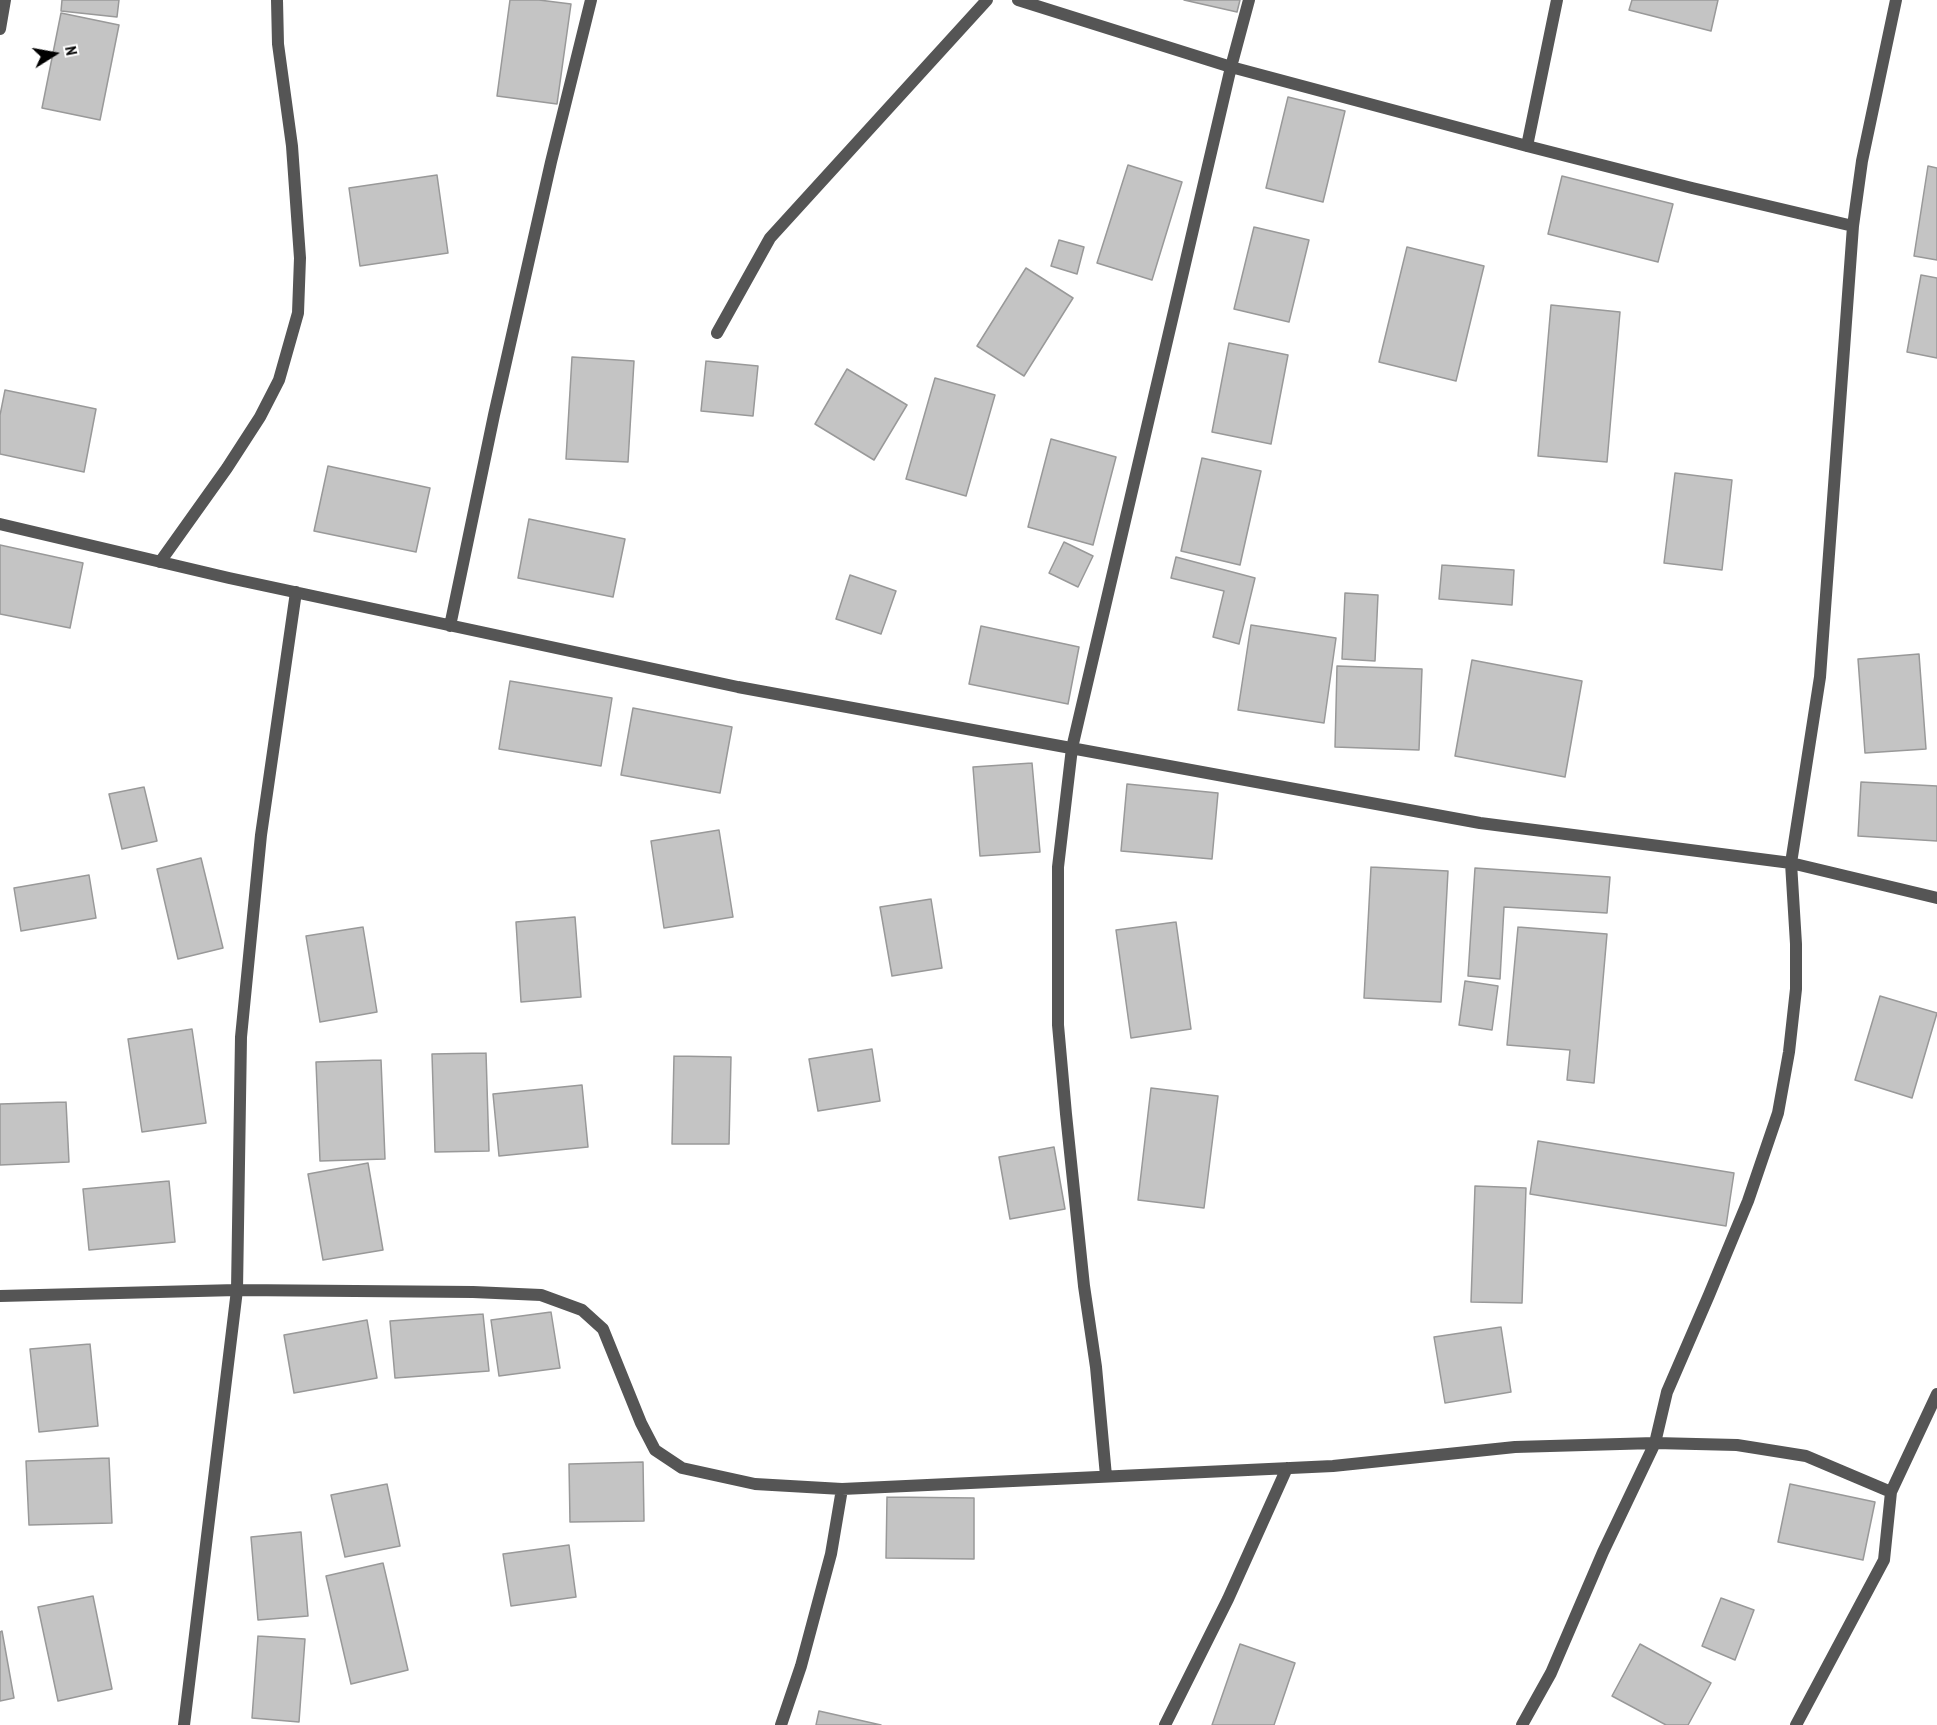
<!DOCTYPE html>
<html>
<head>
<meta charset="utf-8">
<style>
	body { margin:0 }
	#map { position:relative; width:1937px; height:1725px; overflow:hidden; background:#fff; font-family:"PT Sans Narrow",sans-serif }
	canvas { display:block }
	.north { position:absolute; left:24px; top:24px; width:60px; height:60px; -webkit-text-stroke:4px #fff; paint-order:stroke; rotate:79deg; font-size:16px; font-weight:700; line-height:24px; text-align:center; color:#000 }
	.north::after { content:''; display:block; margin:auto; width:21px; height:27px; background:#000; clip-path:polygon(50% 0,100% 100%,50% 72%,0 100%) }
</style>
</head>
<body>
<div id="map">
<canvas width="1937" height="1725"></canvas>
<div class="north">N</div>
</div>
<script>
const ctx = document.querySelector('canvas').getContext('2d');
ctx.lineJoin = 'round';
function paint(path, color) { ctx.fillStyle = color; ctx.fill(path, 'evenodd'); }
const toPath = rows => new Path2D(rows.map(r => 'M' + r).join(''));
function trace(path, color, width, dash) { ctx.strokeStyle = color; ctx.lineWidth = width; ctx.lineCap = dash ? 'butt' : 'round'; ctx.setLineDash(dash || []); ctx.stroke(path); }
const building = toPath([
	[62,0,119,0,117,17,61,11,62,0],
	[510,0,539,0,571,4,557,104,497,96,510,0],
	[1184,0,1240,0,1237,12,1184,0],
	[1632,0,1718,0,1711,31,1629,10,1632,0],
	[61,13,119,25,100,120,42,108,61,13],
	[1288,97,1345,111,1323,202,1266,188,1288,97],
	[1128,165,1182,182,1152,280,1097,263,1128,165],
	[1928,166,1937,168,1937,260,1914,256,1928,166],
	[437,175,448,253,360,266,349,188,437,175],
	[1562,176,1673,204,1658,262,1548,234,1562,176],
	[1254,227,1309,240,1289,322,1234,309,1254,227],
	[1059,240,1084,247,1077,274,1051,266,1059,240],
	[1407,247,1484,266,1456,381,1379,362,1407,247],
	[1026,268,1073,298,1024,376,977,346,1026,268],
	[1921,275,1937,278,1937,358,1907,352,1921,275],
	[1551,305,1620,312,1607,462,1538,456,1551,305],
	[1229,343,1288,355,1271,444,1212,432,1229,343],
	[572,357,634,361,628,462,566,459,572,357],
	[706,361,758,366,753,416,701,411,706,361],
	[847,369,907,405,874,460,815,424,847,369],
	[935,378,995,395,966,496,906,479,935,378],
	[5,390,96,409,84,472,0,454,0,415,5,390],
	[1051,439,1116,457,1093,545,1028,527,1051,439],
	[1202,458,1261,471,1240,565,1181,551,1202,458],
	[328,466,430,488,416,552,314,531,328,466],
	[1675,473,1732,480,1722,570,1664,563,1675,473],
	[529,519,625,539,613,597,518,578,529,519],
	[1064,542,1093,556,1078,587,1049,573,1064,542],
	[0,545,83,563,70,628,0,614,0,545],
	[1176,557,1255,578,1239,644,1213,637,1224,591,1171,578,1176,557],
	[1442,565,1514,570,1512,605,1439,599,1442,565],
	[850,575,896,591,881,634,836,619,850,575],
	[1345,593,1378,595,1375,661,1342,659,1345,593],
	[1251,625,1336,638,1324,723,1238,710,1251,625],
	[981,626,1079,647,1068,704,969,684,981,626],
	[1919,654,1926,749,1865,753,1858,659,1919,654],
	[1472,660,1582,681,1565,777,1455,756,1472,660],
	[1337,666,1422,669,1419,750,1335,747,1337,666],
	[510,681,612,698,601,766,499,749,510,681],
	[633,708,732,727,720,793,621,775,633,708],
	[1032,763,1040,852,980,856,973,767,1032,763],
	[1861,782,1937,786,1937,841,1858,836,1861,782],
	[1127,784,1218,793,1212,859,1121,851,1127,784],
	[144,787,157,841,122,849,109,794,144,787],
	[719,830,733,917,664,928,651,841,719,830],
	[201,858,223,948,178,959,157,869,201,858],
	[1371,867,1448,871,1441,1002,1364,998,1371,867],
	[1475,868,1610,877,1607,913,1504,907,1500,979,1468,976,1475,868],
	[89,875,96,918,21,931,14,888,89,875],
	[931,899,942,968,892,976,880,907,931,899],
	[575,917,581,997,521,1002,516,922,575,917],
	[1176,922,1191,1029,1131,1038,1116,930,1176,922],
	[363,927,377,1012,320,1022,306,936,363,927],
	[1518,927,1607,934,1594,1083,1567,1080,1570,1050,1507,1045,1518,927],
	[1465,981,1498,986,1492,1030,1459,1025,1465,981],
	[1880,996,1937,1013,1912,1098,1855,1080,1880,996],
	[192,1029,206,1123,142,1132,128,1039,192,1029],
	[872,1049,880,1101,818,1111,809,1059,872,1049],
	[486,1053,489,1151,435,1152,432,1054,486,1053],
	[674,1056,731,1057,729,1144,672,1144,674,1056],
	[381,1060,385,1159,320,1161,316,1062,381,1060],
	[582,1085,588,1147,499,1156,493,1094,582,1085],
	[1151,1088,1218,1096,1204,1208,1138,1200,1151,1088],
	[66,1102,69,1162,0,1165,0,1104,66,1102],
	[1538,1141,1734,1173,1726,1226,1530,1194,1538,1141],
	[1054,1147,1065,1209,1010,1219,999,1157,1054,1147],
	[368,1163,383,1250,323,1260,308,1174,368,1163],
	[169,1181,175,1242,89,1250,83,1189,169,1181],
	[1475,1186,1526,1188,1522,1303,1471,1302,1475,1186],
	[551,1312,560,1368,499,1376,491,1320,551,1312],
	[483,1314,489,1371,395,1378,390,1321,483,1314],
	[367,1320,377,1378,294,1393,284,1335,367,1320],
	[1501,1327,1511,1392,1445,1403,1434,1337,1501,1327],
	[90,1344,98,1426,39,1432,30,1349,90,1344],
	[109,1458,112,1523,29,1525,26,1461,109,1458],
	[643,1462,644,1521,570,1522,569,1464,643,1462],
	[387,1484,400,1546,345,1557,331,1495,387,1484],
	[1790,1484,1875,1502,1863,1560,1778,1542,1790,1484],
	[887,1497,974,1498,974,1559,886,1558,887,1497],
	[301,1532,308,1616,258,1620,251,1537,301,1532],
	[569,1545,576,1597,511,1606,503,1554,569,1545],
	[383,1563,408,1670,351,1684,326,1576,383,1563],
	[93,1596,112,1689,58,1701,38,1607,93,1596],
	[1721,1598,1754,1610,1735,1660,1702,1646,1721,1598],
	[2,1631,14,1698,0,1701,0,1632,2,1631],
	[258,1636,305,1639,299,1722,252,1718,258,1636],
	[1240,1644,1295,1663,1274,1725,1212,1725,1240,1644],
	[1640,1644,1711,1683,1688,1725,1666,1725,1612,1696,1640,1644],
	[819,1711,881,1725,816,1725,819,1711]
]);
paint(building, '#c4c4c4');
trace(building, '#999', 1.5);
trace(toPath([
	[1018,0,1231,67,1527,146,1692,188,1853,226],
	[0,29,5,0],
	[1527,146,1557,0],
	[717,333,770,238,987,0],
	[0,524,229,578,738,687,1480,823,1791,863,1937,898],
	[160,562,227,468,260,417,279,380,298,313,300,258,292,146,278,44,277,0],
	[450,626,494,415,551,162,591,0],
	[0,1296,237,1290,473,1292,541,1295,582,1310,603,1329,641,1423,655,1450,682,1468,755,1484,842,1489,1333,1466,1515,1447,1655,1443,1737,1445,1806,1456,1891,1492],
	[1106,1476,1096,1367,1084,1286,1066,1114,1058,1025,1058,867,1072,748,1231,67,1249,0],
	[184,1725,237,1290,241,1037,261,835,296,592],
	[781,1725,801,1666,831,1554,842,1489],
	[1165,1725,1228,1599,1287,1468],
	[1522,1725,1551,1673,1603,1552,1655,1443,1667,1392,1709,1295,1748,1201,1778,1113,1789,1052,1796,989,1796,944,1791,863,1820,677,1853,226,1862,161,1896,0],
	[1796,1725,1884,1560,1891,1492,1937,1394]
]), '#555', 12);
</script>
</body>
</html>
